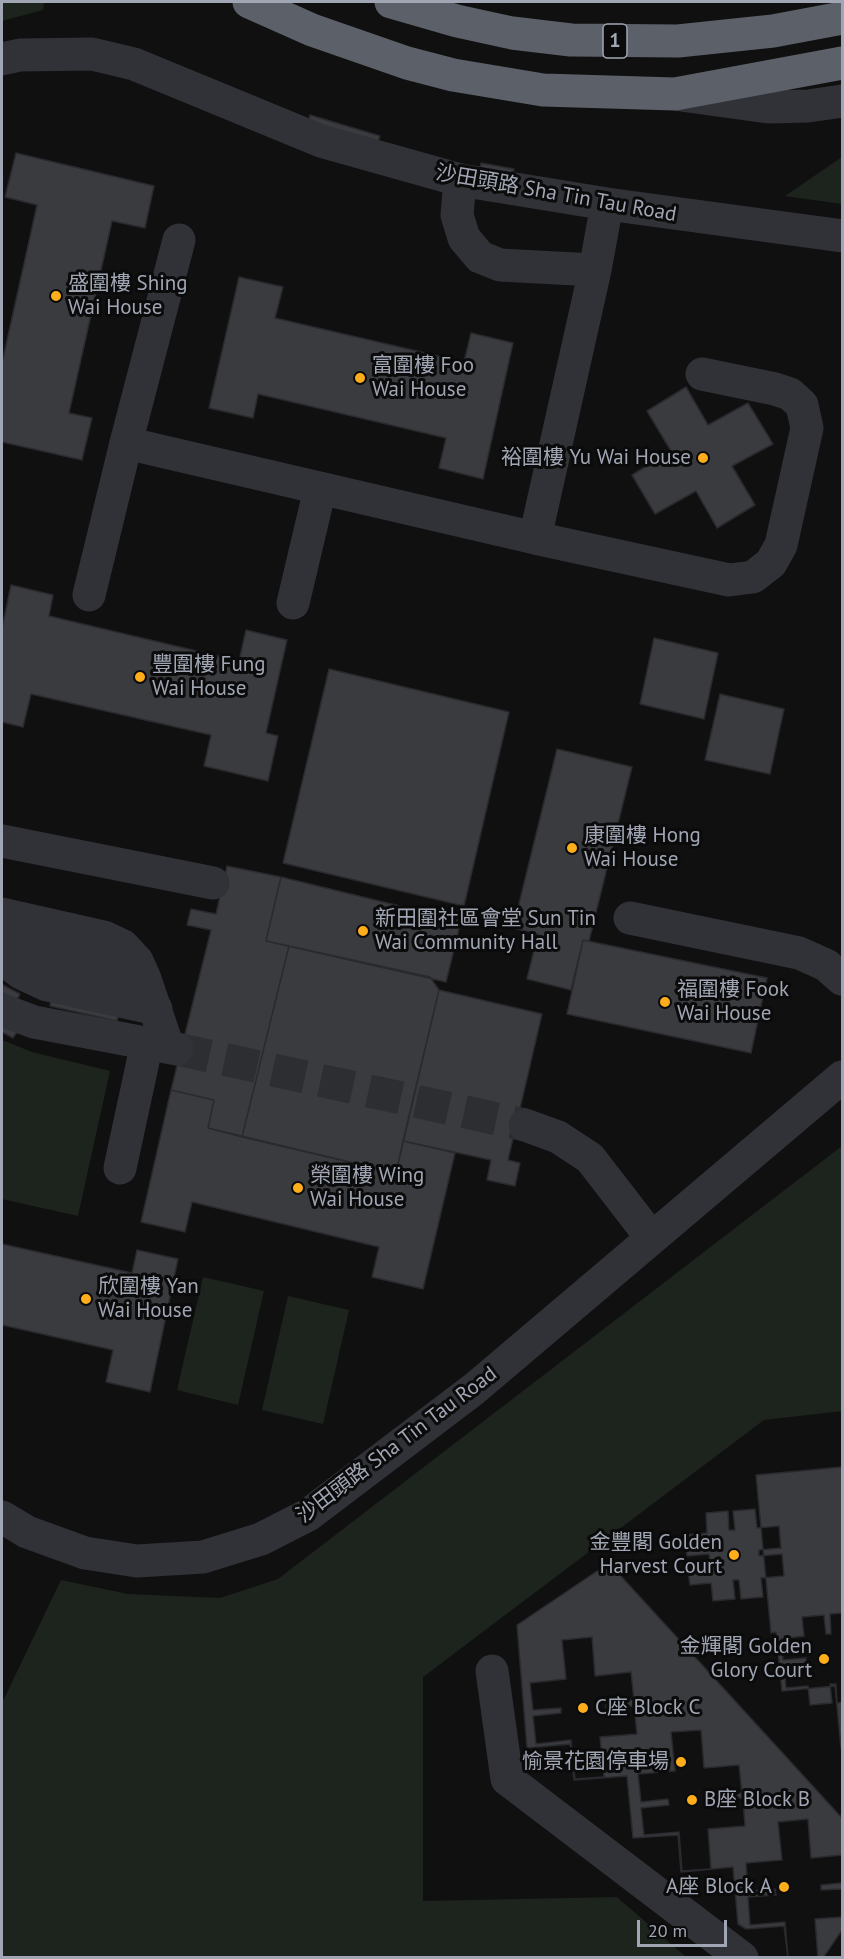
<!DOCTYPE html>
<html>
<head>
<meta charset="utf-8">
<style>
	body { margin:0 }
	#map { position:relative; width:844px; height:1959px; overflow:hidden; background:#101011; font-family:"PT Sans",sans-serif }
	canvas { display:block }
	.frame { position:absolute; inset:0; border:3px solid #a0a6b3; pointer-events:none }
	.scale { position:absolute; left:637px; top:1920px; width:90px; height:27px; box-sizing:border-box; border:3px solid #a0a6b3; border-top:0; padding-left:8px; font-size:18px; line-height:21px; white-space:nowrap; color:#a0a6b3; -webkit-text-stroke:4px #0b0b0c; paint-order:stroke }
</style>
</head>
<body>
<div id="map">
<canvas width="844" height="1959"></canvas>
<div class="frame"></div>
<div class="scale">20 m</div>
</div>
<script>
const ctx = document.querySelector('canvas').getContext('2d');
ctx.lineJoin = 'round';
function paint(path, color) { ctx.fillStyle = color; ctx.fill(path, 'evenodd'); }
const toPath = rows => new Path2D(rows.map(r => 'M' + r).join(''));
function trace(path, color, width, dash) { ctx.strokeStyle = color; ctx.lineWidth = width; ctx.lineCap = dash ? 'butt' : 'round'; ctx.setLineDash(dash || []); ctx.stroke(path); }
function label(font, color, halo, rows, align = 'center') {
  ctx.font = font + ' "PT Sans","Noto Sans TC",sans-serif'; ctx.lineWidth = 6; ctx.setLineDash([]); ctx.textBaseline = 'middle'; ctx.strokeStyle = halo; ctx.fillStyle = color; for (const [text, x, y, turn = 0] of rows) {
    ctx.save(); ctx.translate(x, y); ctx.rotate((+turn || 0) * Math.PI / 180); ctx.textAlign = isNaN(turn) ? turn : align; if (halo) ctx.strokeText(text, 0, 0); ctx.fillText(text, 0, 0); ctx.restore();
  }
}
paint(toPath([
	[2,2,44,2,43,10,2,21],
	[842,157,842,204,785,196],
	[2,1040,32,1052,110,1071,78,1216,2,1199],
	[842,1146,842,1411,764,1420,423,1677,423,1901,617,1897,686,1957,2,1957,2,1703,61,1580,128,1594,220,1598,278,1579],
	[203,1277,264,1291,238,1405,177,1390],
	[288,1296,349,1310,323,1424,262,1410]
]), '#1c241d');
const building = toPath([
	[310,115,380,136,377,144,308,123,310,115],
	[16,153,154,186,145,228,112,221,69,413,92,418,82,460,2,442,2,363,37,205,5,197,16,153],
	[481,163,514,169,513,177,480,171,481,163],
	[239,277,283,287,275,318,464,362,471,333,513,343,483,479,439,468,446,438,258,394,253,418,209,408,239,277],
	[686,387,708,425,748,403,773,444,732,466,755,505,717,528,696,491,655,514,632,475,671,451,647,411,686,387],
	[11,585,53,595,49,616,239,661,246,630,287,640,266,733,278,736,268,781,204,766,211,735,31,694,23,727,2,722,2,628,11,585],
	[654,638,718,653,704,719,640,704,654,638],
	[329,669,509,712,464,906,283,863,329,669],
	[720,694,784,709,770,774,705,760,720,694],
	[557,749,632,767,589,941,583,940,571,990,527,979,538,934,513,928,557,749],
	[227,866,281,877,266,941,289,946,242,1137,208,1128,214,1100,171,1090,211,930,187,925,191,909,216,914,227,866],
	[281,877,461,921,446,982,266,941,281,877],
	[583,940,767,978,751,1053,567,1014,583,940],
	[289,946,430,977,439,990,396,1173,242,1137,289,946],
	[3,985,20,994,17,1000,2,993,3,985],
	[439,990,542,1014,508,1160,520,1163,515,1186,487,1180,491,1160,403,1141,439,990],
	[52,998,119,1012,117,1021,50,1006,52,998],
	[2,1021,18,1030,13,1038,2,1032,2,1021],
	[171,1090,214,1100,208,1128,396,1173,403,1141,455,1153,423,1289,372,1277,379,1247,192,1202,185,1232,141,1222,171,1090],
	[2,1244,132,1273,137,1250,178,1259,150,1392,106,1382,113,1350,2,1325,2,1244],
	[842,1467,842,1748,841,1748,835,1686,782,1691,776,1632,771,1633,756,1475,842,1467],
	[755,1509,757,1528,779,1526,781,1548,759,1550,759,1556,782,1554,784,1576,761,1578,763,1597,741,1599,739,1580,733,1580,735,1599,713,1601,711,1583,690,1585,687,1563,710,1561,709,1554,687,1556,684,1535,707,1533,706,1513,728,1511,729,1530,735,1530,733,1511,755,1509],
	[609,1563,842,1818,842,1930,823,1958,788,1958,784,1926,746,1929,738,1924,733,1867,681,1872,678,1835,633,1838,627,1776,574,1780,570,1744,527,1748,517,1625,609,1563],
	[842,1613,842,1702,837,1703,836,1684,830,1684,832,1703,810,1705,808,1686,786,1688,784,1666,806,1664,806,1658,783,1660,781,1639,804,1636,802,1617,824,1615,826,1634,831,1634,830,1614,842,1613],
	[592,1637,595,1676,631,1672,634,1700,606,1703,606,1709,634,1706,637,1734,600,1737,604,1777,575,1779,571,1740,536,1744,533,1716,561,1713,561,1708,533,1710,530,1683,566,1679,562,1640,592,1637],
	[701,1730,704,1768,739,1765,742,1793,714,1795,715,1801,743,1798,745,1826,708,1829,711,1869,682,1871,679,1832,644,1835,641,1808,669,1805,668,1799,641,1802,638,1774,675,1771,671,1732,701,1730],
	[808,1819,811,1858,842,1855,842,1883,821,1885,821,1890,842,1889,842,1917,815,1919,818,1958,788,1958,785,1922,750,1925,748,1897,776,1895,775,1889,748,1891,746,1863,782,1860,778,1822,808,1819]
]);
paint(building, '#3a3b3f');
trace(building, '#2a2a2e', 1.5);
trace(toPath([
	[177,1049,525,1125]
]), '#2d2e31', 33, [33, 16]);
trace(toPath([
	[2,59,20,55,92,54,134,64,321,141,460,180,607,204,842,236],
	[681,95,768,107,808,106,842,101],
	[460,180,457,215,464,238,480,257,500,265,595,270,607,204],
	[179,240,126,443,535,538],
	[595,270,535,538,729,580,753,577,771,563,781,545,807,428,802,405,790,394,775,389,702,374],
	[89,595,126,443],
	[293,603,320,489],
	[2,841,213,883],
	[2,914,104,937,123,946,137,961,145,979,168,1047],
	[630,918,799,953,826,965,842,979],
	[2,941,55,958,145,979],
	[2,958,21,973,47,985,156,1009],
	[2,1010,34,1022,177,1049],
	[525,1125,558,1137,590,1158,651,1237],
	[120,1168,147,1043],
	[2,1517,27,1532,85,1553,137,1561,203,1557,261,1539,308,1515,474,1389,842,1077],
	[492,1671,507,1779,742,1958]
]), '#313237', 33);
trace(toPath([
	[249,2,312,30,407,63,453,75,543,90,675,94,842,63],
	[391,2,457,21,512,33,571,40,678,41,773,31,842,18]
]), '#5c6068', 33);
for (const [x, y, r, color] of [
	[56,296,6,"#fead1b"],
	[360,378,6,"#fead1b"],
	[703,458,6,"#fead1b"],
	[140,677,6,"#fead1b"],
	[572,848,6,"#fead1b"],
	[363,931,6,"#fead1b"],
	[665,1002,6,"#fead1b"],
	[298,1188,6,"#fead1b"],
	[86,1299,6,"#fead1b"],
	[734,1555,6,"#fead1b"],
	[824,1659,6,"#fead1b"],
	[583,1708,6,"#fead1b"],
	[681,1762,6,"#fead1b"],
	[692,1800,6,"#fead1b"],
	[784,1887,6,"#fead1b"]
]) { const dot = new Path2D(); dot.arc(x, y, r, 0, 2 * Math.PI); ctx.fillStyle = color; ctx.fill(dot); trace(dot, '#0b0b0c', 2); }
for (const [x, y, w] of [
	[615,41,24]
]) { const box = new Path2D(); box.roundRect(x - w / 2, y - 17, w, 34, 4.5); ctx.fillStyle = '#0b0b0c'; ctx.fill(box); trace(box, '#a0a6b3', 1.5); }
label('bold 20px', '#a0a6b3', null, [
	["1",615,41]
]);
label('21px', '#a0a6b3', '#0b0b0c', [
	["沙田頭路 Sha Tin Tau Road",556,194,10],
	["沙田頭路 Sha Tin Tau Road",397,1445,-37]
]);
label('21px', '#a0a6b3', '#0b0b0c', [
	["盛圍樓 Shing",68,284],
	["Wai House",68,308],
	["富圍樓 Foo",372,366],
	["Wai House",372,390],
	["裕圍樓 Yu Wai House",691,458,"right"],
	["豐圍樓 Fung",152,665],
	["Wai House",152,689],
	["康圍樓 Hong",584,836],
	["Wai House",584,860],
	["新田圍社區會堂 Sun Tin",375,919],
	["Wai Community Hall",375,943],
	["福圍樓 Fook",677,990],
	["Wai House",677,1014],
	["榮圍樓 Wing",310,1176],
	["Wai House",310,1200],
	["欣圍樓 Yan",98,1287],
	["Wai House",98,1311],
	["金豐閣 Golden",722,1543,"right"],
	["Harvest Court",722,1567,"right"],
	["金輝閣 Golden",812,1647,"right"],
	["Glory Court",812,1671,"right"],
	["C座 Block C",595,1708],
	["愉景花園停車場",669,1762,"right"],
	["B座 Block B",704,1800],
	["A座 Block A",772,1887,"right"]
], 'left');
</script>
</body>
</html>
